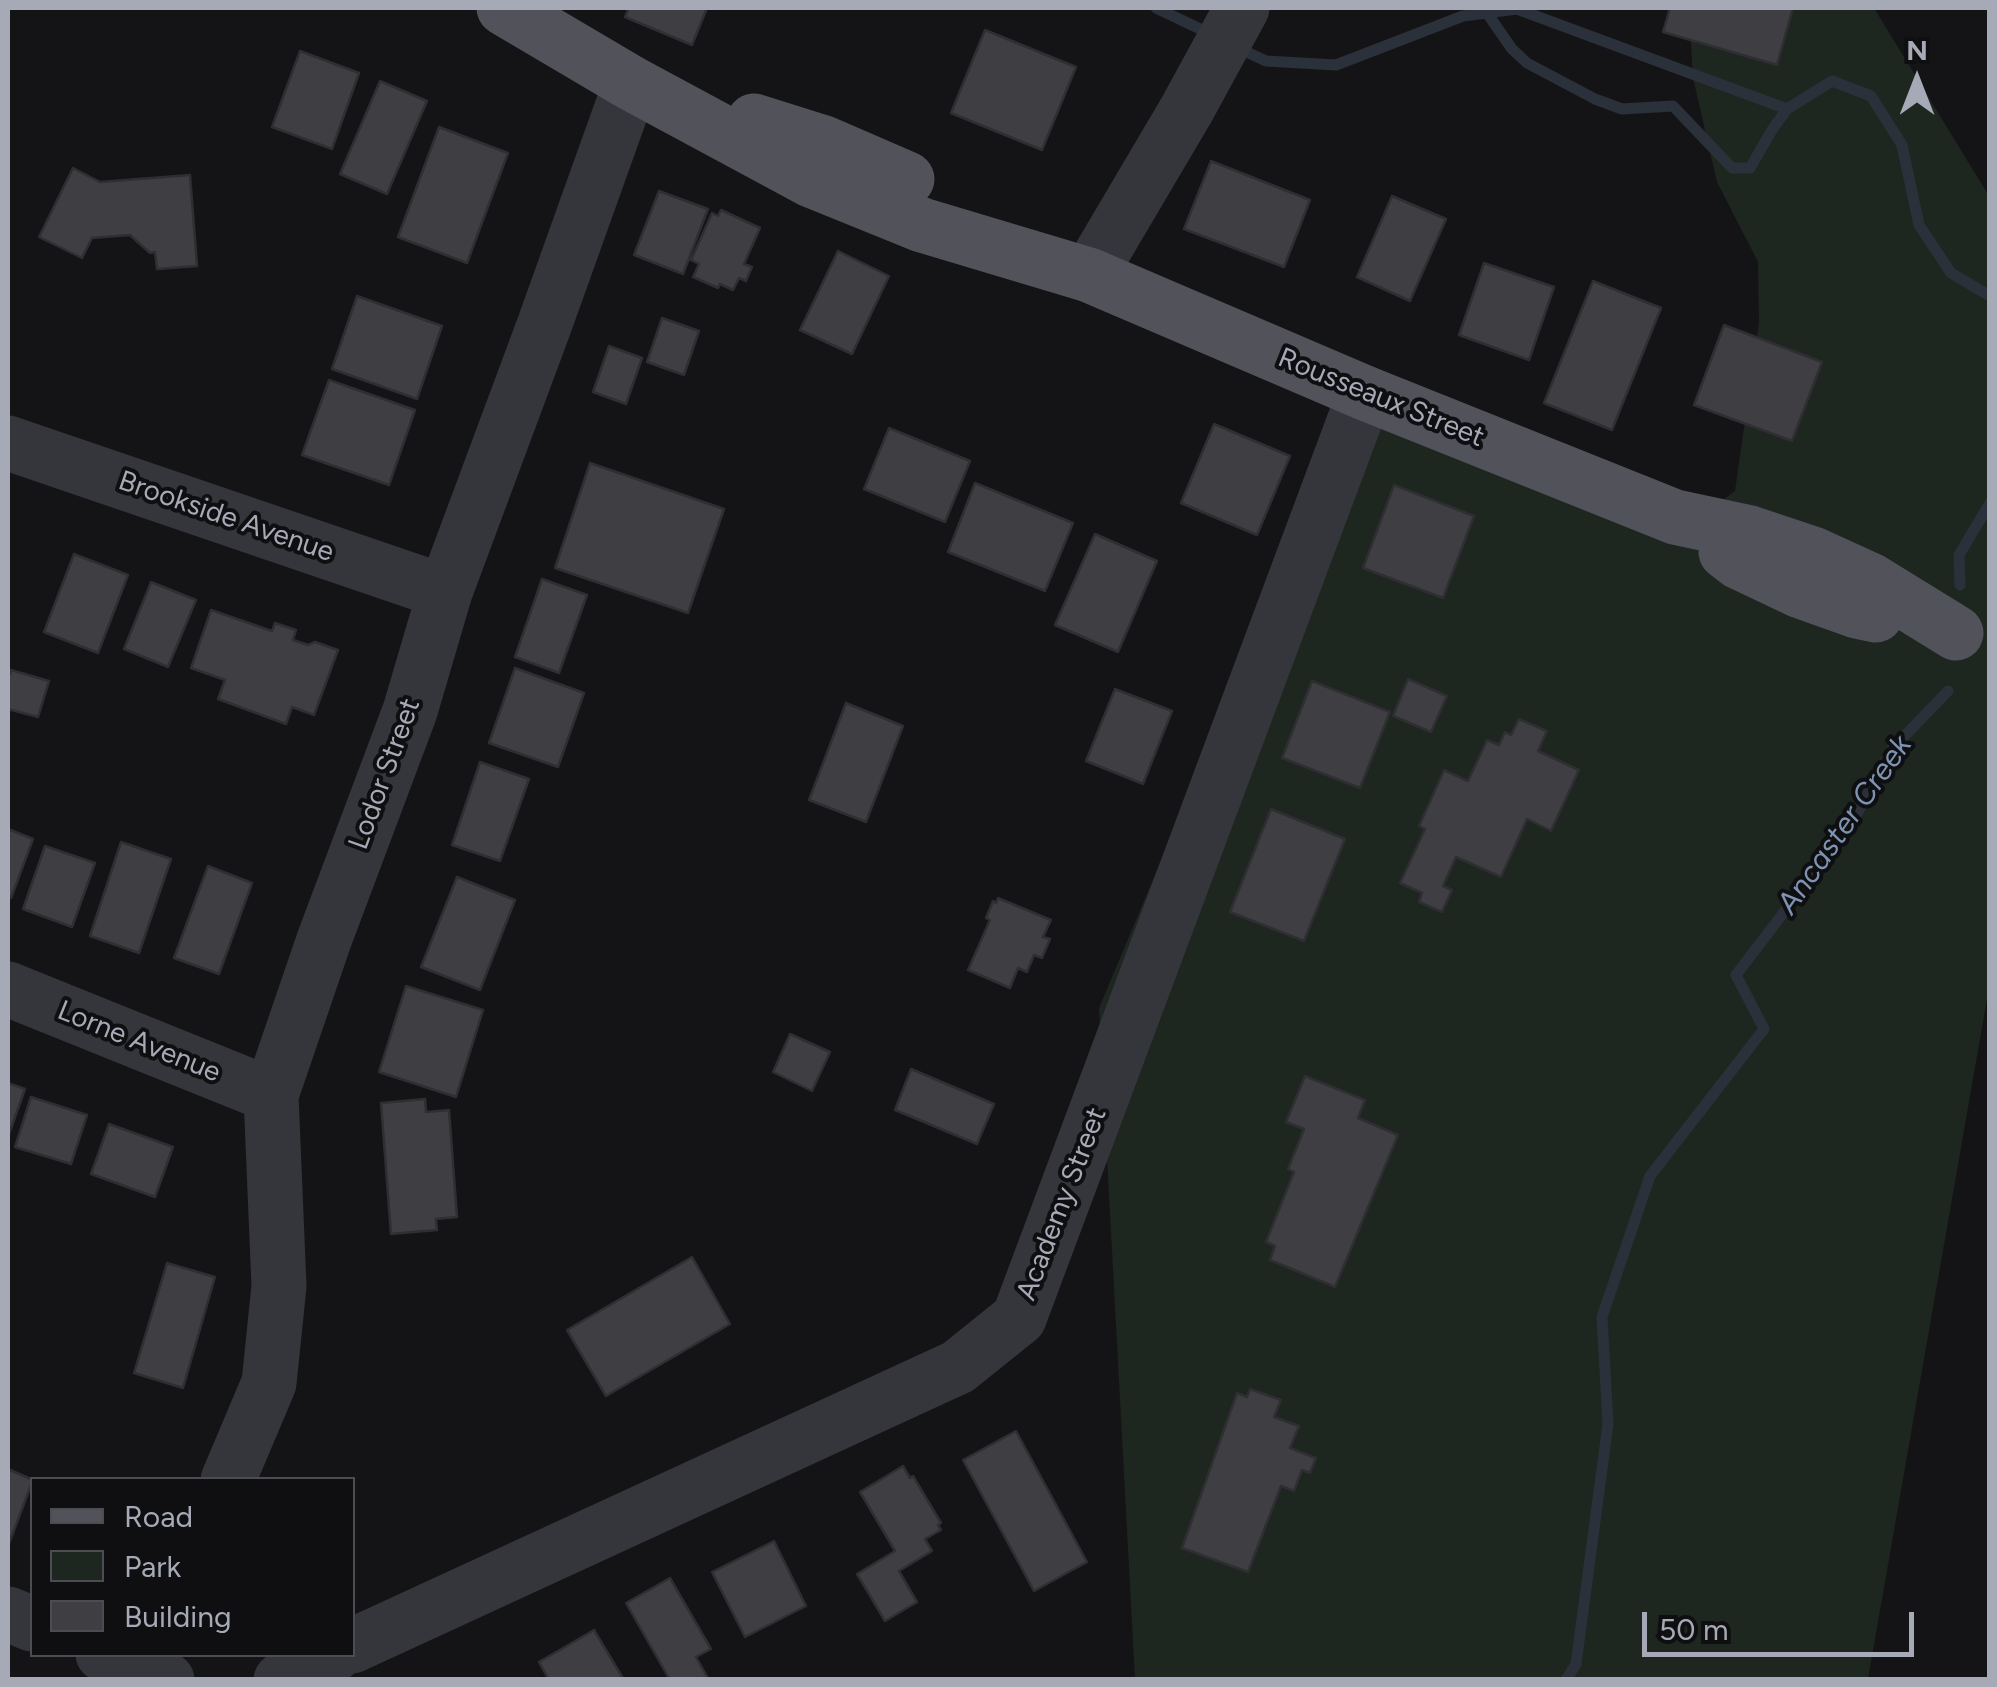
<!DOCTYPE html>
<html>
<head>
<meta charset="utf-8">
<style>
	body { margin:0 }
	#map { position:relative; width:1997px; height:1687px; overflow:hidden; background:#141416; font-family:Figtree,sans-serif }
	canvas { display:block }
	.frame { position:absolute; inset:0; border:10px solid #a6a9b6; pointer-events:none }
	.legend { position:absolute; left:30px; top:1477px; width:325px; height:180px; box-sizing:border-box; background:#0f0f11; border:2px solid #4b4d53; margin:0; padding:12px 18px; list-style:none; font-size:30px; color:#a6a9b6 }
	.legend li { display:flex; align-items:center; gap:20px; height:50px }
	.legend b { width:50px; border:2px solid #4b4d53 }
	.north { position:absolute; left:1867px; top:30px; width:100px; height:100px; -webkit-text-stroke:8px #0f0f11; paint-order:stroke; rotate:0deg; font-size:28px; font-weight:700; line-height:40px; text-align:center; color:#a6a9b6 }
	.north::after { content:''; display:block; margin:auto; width:35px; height:45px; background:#a6a9b6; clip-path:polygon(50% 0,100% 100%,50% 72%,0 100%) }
	.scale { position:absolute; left:1642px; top:1612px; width:272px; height:45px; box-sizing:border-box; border:5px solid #a6a9b6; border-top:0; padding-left:12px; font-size:30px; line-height:35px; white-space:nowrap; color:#a6a9b6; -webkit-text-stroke:8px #0f0f11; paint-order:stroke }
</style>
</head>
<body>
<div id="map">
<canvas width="1997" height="1687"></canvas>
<div class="frame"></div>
<ul class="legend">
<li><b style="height:12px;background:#51525a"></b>Road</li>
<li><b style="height:28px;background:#1e2620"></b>Park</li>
<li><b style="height:28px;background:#3e3e43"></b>Building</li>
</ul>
<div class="north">N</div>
<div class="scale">50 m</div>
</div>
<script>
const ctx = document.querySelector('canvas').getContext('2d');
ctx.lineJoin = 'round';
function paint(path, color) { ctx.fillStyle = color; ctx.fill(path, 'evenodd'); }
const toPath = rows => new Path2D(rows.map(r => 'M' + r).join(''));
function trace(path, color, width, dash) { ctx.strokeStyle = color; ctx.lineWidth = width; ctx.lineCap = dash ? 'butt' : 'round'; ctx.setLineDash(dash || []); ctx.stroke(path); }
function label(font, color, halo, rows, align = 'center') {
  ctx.font = font + ' Figtree,sans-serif'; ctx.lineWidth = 8; ctx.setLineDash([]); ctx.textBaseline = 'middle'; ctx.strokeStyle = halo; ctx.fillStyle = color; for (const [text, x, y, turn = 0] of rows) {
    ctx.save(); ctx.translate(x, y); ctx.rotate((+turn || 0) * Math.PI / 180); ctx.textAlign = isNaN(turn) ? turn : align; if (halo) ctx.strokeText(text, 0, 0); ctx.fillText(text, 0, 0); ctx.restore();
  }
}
paint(toPath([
	[1689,8,1874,8,1989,196,1990,982,1868,1679,1135,1679,1099,1008,1365,375,1708,511,1735,491,1759,322,1758,262,1717,182,1693,78]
]), '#1e2620');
trace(toPath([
	[1156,8,1213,35],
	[1487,13,1512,49,1527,63,1595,99,1622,109,1673,106,1732,168,1750,168,1772,130,1787,109],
	[1238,48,1266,61,1336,65,1463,16,1517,9,1787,109,1832,81,1871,96,1902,145,1919,225,1951,273,1990,296],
	[1960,585,1959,555,1990,503],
	[1566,1680,1576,1664,1608,1424,1602,1317,1650,1176,1764,1029,1736,975,1852,823,1892,749,1948,691]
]), '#2b313a', 11);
const building = toPath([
	[629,8,707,8,692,45,625,17,629,8],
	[1670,8,1793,8,1777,65,1663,32,1670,8],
	[985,30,1076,67,1042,150,951,113,985,30],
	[300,51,359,73,332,149,272,127,300,51],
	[380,81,427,101,387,194,340,174,380,81],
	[439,127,508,153,467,263,398,237,439,127],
	[1211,161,1310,200,1284,267,1184,229,1211,161],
	[73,168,100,182,190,175,197,266,157,269,155,252,150,253,130,235,92,238,82,258,39,237,73,168],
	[659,191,708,209,683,274,634,255,659,191],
	[1392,196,1446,219,1410,301,1357,277,1392,196],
	[721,210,760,228,744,264,752,267,746,281,739,278,733,290,720,284,718,288,693,277,699,264,691,260,712,213,718,216,721,210],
	[838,251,889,276,852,354,800,330,838,251],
	[1484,263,1554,287,1529,360,1459,335,1484,263],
	[1593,281,1661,308,1612,430,1544,403,1593,281],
	[357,296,442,326,417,399,332,369,357,296],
	[662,318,699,331,684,375,647,362,662,318],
	[1724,325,1822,362,1792,441,1694,405,1724,325],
	[609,346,642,358,626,404,593,392,609,346],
	[329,380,415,410,389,485,302,455,329,380],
	[1214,424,1290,456,1257,535,1181,503,1214,424],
	[889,428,970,461,945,522,864,489,889,428],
	[590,463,724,509,688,613,555,568,590,463],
	[975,483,1073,523,1045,591,948,552,975,483],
	[1394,485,1474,516,1443,598,1363,568,1394,485],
	[1095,534,1157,561,1118,652,1055,625,1095,534],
	[74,554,128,575,98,653,44,632,74,554],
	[542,579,587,595,559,673,515,657,542,579],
	[151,582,196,600,168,667,124,649,151,582],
	[211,610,272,631,275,623,296,630,293,640,308,645,315,642,338,650,314,715,292,707,286,724,218,699,225,680,191,668,211,610],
	[515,668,584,693,558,767,489,743,515,668],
	[11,670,49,681,38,717,8,709,8,674,10,674,11,670],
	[1408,679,1447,696,1431,732,1393,716,1408,679],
	[1312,681,1390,712,1360,788,1282,758,1312,681],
	[1115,689,1172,711,1143,784,1086,761,1115,689],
	[846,703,903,726,866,822,809,800,846,703],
	[1519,719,1547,731,1538,751,1579,770,1551,831,1527,819,1501,877,1456,857,1443,886,1452,890,1442,912,1419,902,1422,893,1400,883,1425,829,1419,826,1444,770,1468,781,1487,740,1499,745,1505,732,1511,735,1519,719],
	[480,762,529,779,500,861,452,845,480,762],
	[1271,809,1345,839,1304,941,1230,912,1271,809],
	[8,829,33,839,11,898,8,897,8,829],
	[121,842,171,859,139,953,90,936,121,842],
	[45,846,95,863,72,927,23,909,45,846],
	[208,866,252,883,219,974,174,958,208,866],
	[457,877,515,900,480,990,421,967,457,877],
	[998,898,1051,920,1043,937,1050,939,1042,958,1034,955,1027,972,1018,968,1010,988,968,970,990,920,986,918,993,901,996,903,998,898],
	[406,986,483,1010,456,1097,379,1072,406,986],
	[790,1034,830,1052,812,1091,773,1072,790,1034],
	[911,1069,994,1104,977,1144,895,1110,911,1069],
	[1305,1076,1365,1100,1358,1118,1398,1135,1335,1287,1270,1260,1275,1246,1266,1242,1294,1172,1288,1169,1304,1129,1286,1122,1305,1076],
	[8,1083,25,1089,8,1137,8,1083],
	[31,1097,87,1115,71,1164,15,1147,31,1097],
	[425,1099,426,1112,449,1110,457,1217,436,1219,437,1230,391,1234,381,1103,425,1099],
	[109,1124,173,1147,155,1197,91,1174,109,1124],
	[692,1257,730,1324,606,1396,567,1330,692,1257],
	[167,1263,215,1277,183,1388,134,1373,167,1263],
	[1250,1389,1281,1400,1274,1417,1299,1426,1290,1448,1316,1458,1310,1473,1302,1470,1294,1491,1281,1486,1248,1572,1182,1548,1237,1393,1247,1397,1250,1389],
	[1016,1431,1087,1562,1034,1591,963,1460,1016,1431],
	[903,1466,910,1478,913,1476,941,1523,938,1525,941,1530,925,1539,932,1551,899,1571,917,1602,885,1621,857,1574,895,1551,860,1492,903,1466],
	[8,1469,33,1480,8,1546,8,1469],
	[774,1541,806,1606,745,1637,712,1572,774,1541],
	[670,1578,711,1649,696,1657,709,1680,670,1680,626,1603,670,1578],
	[594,1630,624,1680,549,1680,539,1662,594,1630]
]);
paint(building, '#3e3e43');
trace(building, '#2f2e32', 2.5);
trace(toPath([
	[1089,275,1187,109,1242,8],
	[8,443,445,592],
	[8,989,271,1095],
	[228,1480,269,1383,279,1286,271,1095,324,940,410,711,445,592,544,326,631,83],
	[8,1614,32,1624],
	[352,1646,958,1367,1019,1318,1365,393],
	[103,1654,167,1680],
	[281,1680,335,1654]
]), '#35363b', 55);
trace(toPath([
	[504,8,631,83,811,180,922,225,1089,275,1365,393,1675,517,1750,533,1813,554,1870,580,1956,633],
	[754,121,824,143,907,179],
	[1726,552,1739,562,1798,590,1857,611,1876,615]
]), '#51525a', 55);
label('28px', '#a6a9b6', '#0f0f11', [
	["Rousseaux Street",1381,398,22],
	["Brookside Avenue",226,517,19],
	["Lodor Street",385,774,-70],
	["Lorne Avenue",139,1042,22],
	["Academy Street",1062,1204,-69]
]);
label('italic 30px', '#7d93b1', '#0f0f11', [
	["Ancaster Creek",1845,825,-55]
]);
</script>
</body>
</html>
